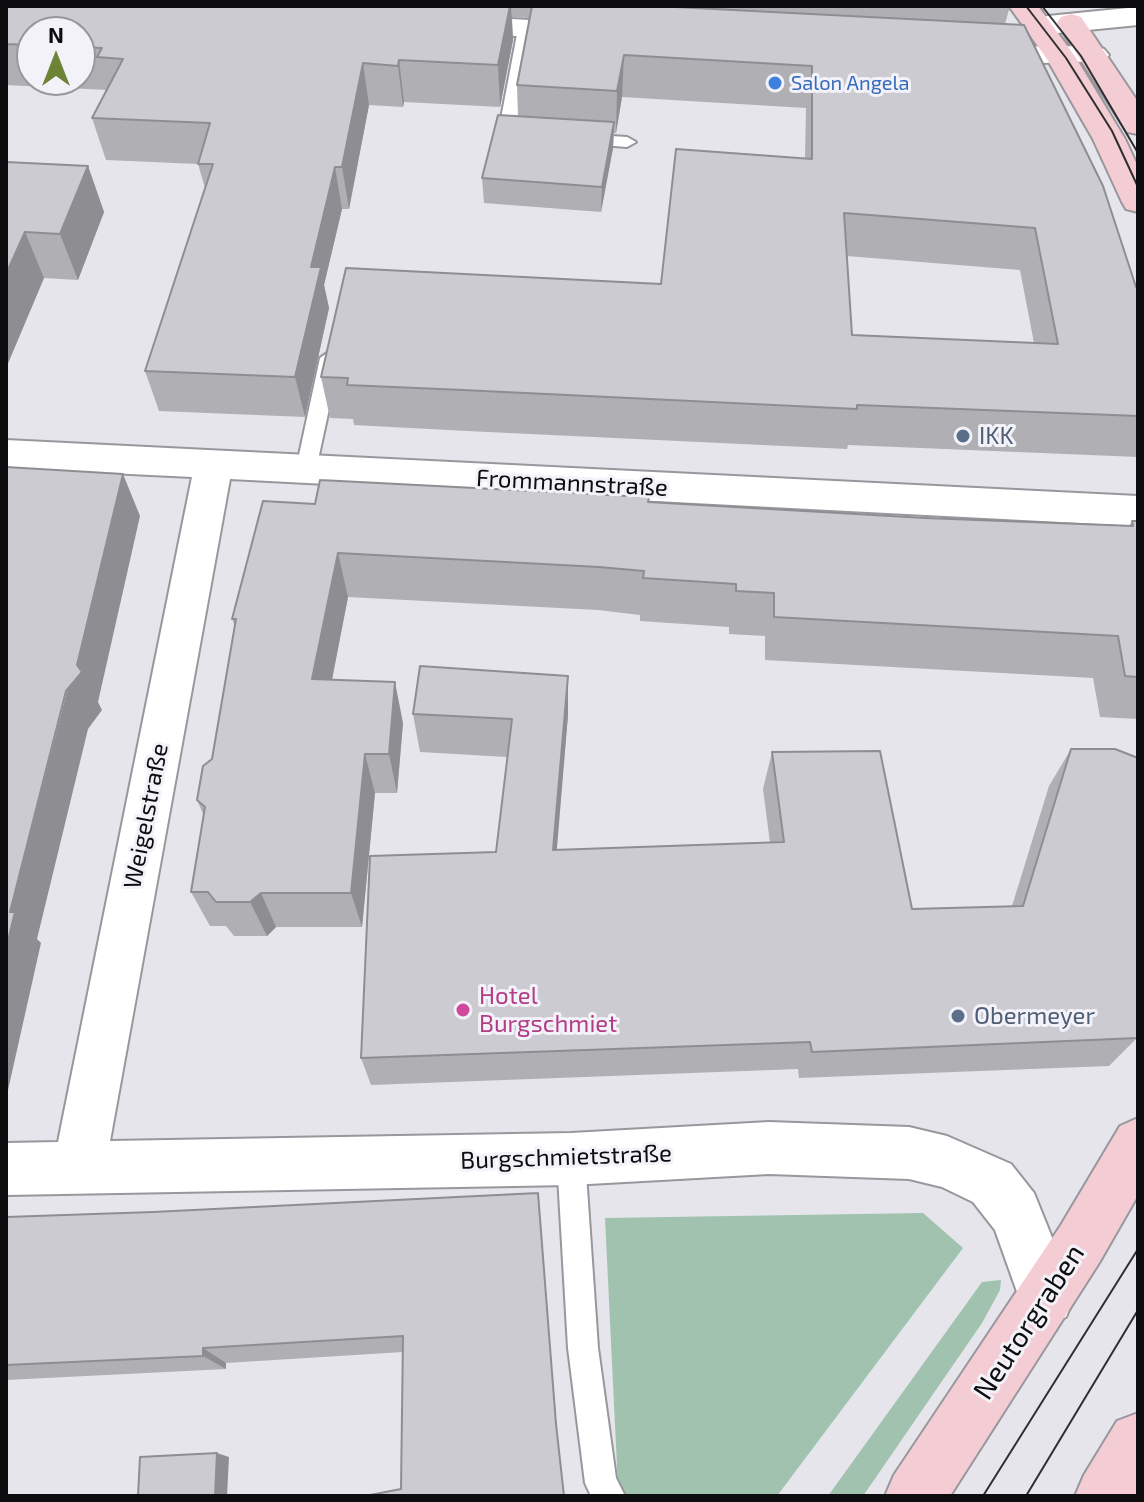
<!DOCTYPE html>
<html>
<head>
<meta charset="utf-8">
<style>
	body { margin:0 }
	#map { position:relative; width:1144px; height:1502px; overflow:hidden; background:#e5e5eb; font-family:"Exo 2",sans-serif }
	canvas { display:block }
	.frame { position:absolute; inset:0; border:8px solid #0d0d0f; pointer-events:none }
	.north { position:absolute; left:16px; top:16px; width:80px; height:80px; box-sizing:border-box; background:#f3f2f9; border:2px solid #97969b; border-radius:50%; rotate:0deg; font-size:22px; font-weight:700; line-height:32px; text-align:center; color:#0d0d0f }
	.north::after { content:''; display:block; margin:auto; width:28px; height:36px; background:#6d8436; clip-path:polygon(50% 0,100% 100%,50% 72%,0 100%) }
</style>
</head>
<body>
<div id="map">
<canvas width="1144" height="1502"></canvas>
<div class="frame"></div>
<div class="north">N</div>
</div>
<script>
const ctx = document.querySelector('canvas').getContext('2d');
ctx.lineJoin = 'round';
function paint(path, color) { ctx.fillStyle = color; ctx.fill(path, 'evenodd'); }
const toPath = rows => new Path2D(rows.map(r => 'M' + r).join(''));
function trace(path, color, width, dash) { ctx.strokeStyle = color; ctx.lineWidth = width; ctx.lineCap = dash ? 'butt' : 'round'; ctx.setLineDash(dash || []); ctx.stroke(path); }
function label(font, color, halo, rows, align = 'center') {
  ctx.font = font + ' "Exo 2",sans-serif'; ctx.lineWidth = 6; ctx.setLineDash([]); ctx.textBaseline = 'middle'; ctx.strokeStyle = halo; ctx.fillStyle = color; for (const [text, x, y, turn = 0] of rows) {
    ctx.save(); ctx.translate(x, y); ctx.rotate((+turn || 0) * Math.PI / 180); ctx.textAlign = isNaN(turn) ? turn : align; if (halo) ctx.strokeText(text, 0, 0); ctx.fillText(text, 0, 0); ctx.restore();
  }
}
paint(toPath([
	[923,1213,963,1248,777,1496,625,1496,618,1487,605,1218],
	[1001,1280,1000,1290,982,1323,863,1496,828,1496,982,1282]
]), '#a0c2af');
const lane = toPath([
	[526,24,534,29,515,130,527,131,529,135,521,140,506,139,498,134,518,29,526,24],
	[581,134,627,137,636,142,627,147,575,143,572,139,581,134],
	[330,351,340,358,316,469,313,474,306,477,299,474,296,469,320,358,330,351],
	[571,1145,581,1149,585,1159,598,1348,616,1478,625,1496,591,1496,585,1483,568,1348,557,1159,561,1149,571,1145]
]);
const street = toPath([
	[1138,7,1138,25,1038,35,1028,32,1024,26,1028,20,1038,17,1138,7],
	[453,16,588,23,598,26,602,32,598,38,588,41,443,31,439,25,443,19,453,16],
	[1094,46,1104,49,1109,55,1104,61,980,65,970,62,965,56,970,50,980,47,1094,46],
	[6,440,1138,496,1138,526,230,479,110,1141,571,1133,769,1122,909,1127,947,1136,1011,1164,1034,1193,1065,1270,1074,1297,1066,1317,1046,1325,1026,1317,995,1230,973,1202,942,1187,909,1179,769,1174,571,1185,6,1195,6,1143,58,1142,192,477,6,468,6,440]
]);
const secondary = toPath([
	[1009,6,1038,6,1076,58,1125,139,1138,167,1138,212,1126,209,1122,202,1093,139,1047,59,1009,6],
	[1071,14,1081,17,1138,102,1138,134,1127,132,1057,23,1061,17,1071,14],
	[1138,1118,1138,1195,1099,1263,950,1496,885,1496,894,1475,1061,1225,1120,1126,1138,1118],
	[1138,1413,1138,1496,1075,1496,1084,1475,1117,1421,1138,1413]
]);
trace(lane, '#97979d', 4);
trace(street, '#97979d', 4);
trace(secondary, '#97979d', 4);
paint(lane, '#fff');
paint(street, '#fff');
paint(secondary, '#f4ccd3');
trace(toPath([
	[1026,6,1066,58,1112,131,1138,187],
	[1042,6,1081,56,1138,153],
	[983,1496,1138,1249],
	[1026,1496,1138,1310]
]), '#2f2f32', 2);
paint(toPath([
	[6,6,1010,6,1005,24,1136,287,1138,287,1138,457,848,445,847,449,467,431,354,425,353,419,330,418,321,377,661,284,805,158,806,108,622,97,616,133,614,133,613,148,601,212,484,203,482,178,518,117,517,85,530,18,512,17,513,40,500,107,404,102,403,107,369,105,349,209,342,209,324,285,329,308,305,417,159,411,145,371,205,188,198,164,106,160,92,118,107,90,6,85],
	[32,32,80,32,80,80,32,80],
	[847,256,1020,270,1034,343,852,335],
	[6,162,88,166,104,212,78,280,44,278,6,368],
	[648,502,925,518,1129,526,1132,521,1138,521,1138,719,1100,717,1093,678,765,660,765,636,729,634,729,627,640,621,640,615,598,610,348,597,332,680,403,723,397,793,375,793,362,927,276,927,267,936,234,936,226,926,210,926,191,892,204,816,197,800,212,759,235,626,232,619,315,504],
	[413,714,568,715,556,850,770,843,763,789,772,752,912,909,1012,906,1049,786,1071,749,1137,1038,1109,1066,799,1078,798,1069,371,1085,361,1058,496,852,507,757,420,752],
	[538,1193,557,1431,401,1489,403,1352,226,1363,226,1369,6,1380,6,1217,153,1212]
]), '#afafb4');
paint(toPath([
	[510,6,511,6,513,40,500,107,498,65],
	[624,55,622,97,616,133,617,91],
	[399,60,404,102,403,107,398,66],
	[363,63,369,105,349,209,342,167],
	[614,122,613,148,601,212,602,187],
	[88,166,104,212,78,280,60,234],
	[335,167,342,209,324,285,329,308,305,417,295,377,311,267],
	[25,232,44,278,6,368,6,274],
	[123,474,140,516,98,702,102,710,88,729,37,939,41,943,6,1099,6,949,10,912],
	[338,553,348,597,324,720,312,679],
	[568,676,568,715,554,884,553,850],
	[395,682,403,723,397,793,389,754],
	[365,754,375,793,362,927,351,893],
	[261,893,276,927,267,936,250,902],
	[203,1348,226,1363,226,1369,203,1356],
	[217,1453,229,1457,227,1496,215,1496]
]), '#8e8e92');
const building = toPath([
	[6,6,510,6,498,65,399,60,398,66,363,63,342,167,335,167,311,267,321,267,295,377,145,371,213,164,198,164,210,123,92,118,123,59,97,57,102,48,80,47,80,32,32,32,32,45,6,44,6,6],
	[532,6,656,6,1024,25,1103,186,1136,287,1138,287,1138,416,857,405,857,409,463,390,347,385,348,378,321,377,346,268,661,284,676,149,812,159,812,66,624,55,617,91,517,85,532,6],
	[844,213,1035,228,1058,344,852,335,844,213],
	[498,115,614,122,602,187,482,178,498,115],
	[6,162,88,166,60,234,25,232,6,274,6,162],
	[6,467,123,474,77,665,82,672,66,691,10,912,15,912,6,949,6,467],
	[320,480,649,497,648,502,925,518,1133,526,1132,521,1138,521,1138,677,1125,676,1118,636,774,617,774,593,736,591,736,584,643,578,644,571,599,567,338,553,312,679,395,682,389,754,365,754,351,893,261,893,250,902,216,902,208,892,191,892,205,807,197,800,203,766,212,759,236,619,232,619,263,501,315,504,320,480],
	[420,666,568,676,553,850,784,842,772,752,880,751,912,909,1023,906,1071,749,1115,749,1138,758,1137,1038,812,1052,810,1042,361,1058,370,856,496,852,512,719,413,714,420,666],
	[538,1193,556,1424,564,1496,365,1496,401,1489,403,1336,203,1348,203,1356,6,1365,6,1217,153,1212,538,1193],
	[217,1453,215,1496,138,1496,140,1457,217,1453]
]);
paint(building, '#cbcbd1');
trace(building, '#8e8e92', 2);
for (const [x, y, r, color] of [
	[775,83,8,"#3f7fe0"],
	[963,436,8,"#5c6f8a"],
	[463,1010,8,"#d1479c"],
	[958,1016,8,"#5c6f8a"]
]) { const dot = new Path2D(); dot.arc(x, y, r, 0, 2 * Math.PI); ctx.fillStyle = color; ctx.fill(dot); trace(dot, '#f3f2f9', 3); }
label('20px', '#366cbe', '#f3f2f9', [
	["Salon Angela",791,83]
], 'left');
label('24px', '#4e5e75', '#f3f2f9', [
	["IKK",979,436],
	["Obermeyer",974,1016]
], 'left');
label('24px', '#0d0d0f', '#f3f2f9', [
	["Frommannstraße",572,483,3],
	["Weigelstraße",146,816,-79],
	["Burgschmietstraße",566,1157,-2]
]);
label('24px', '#b23c85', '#f3f2f9', [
	["Hotel",479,996],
	["Burgschmiet",479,1024]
], 'left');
label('28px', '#0d0d0f', '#f3f2f9', [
	["Neutorgraben",1029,1322,-57]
]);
</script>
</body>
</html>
